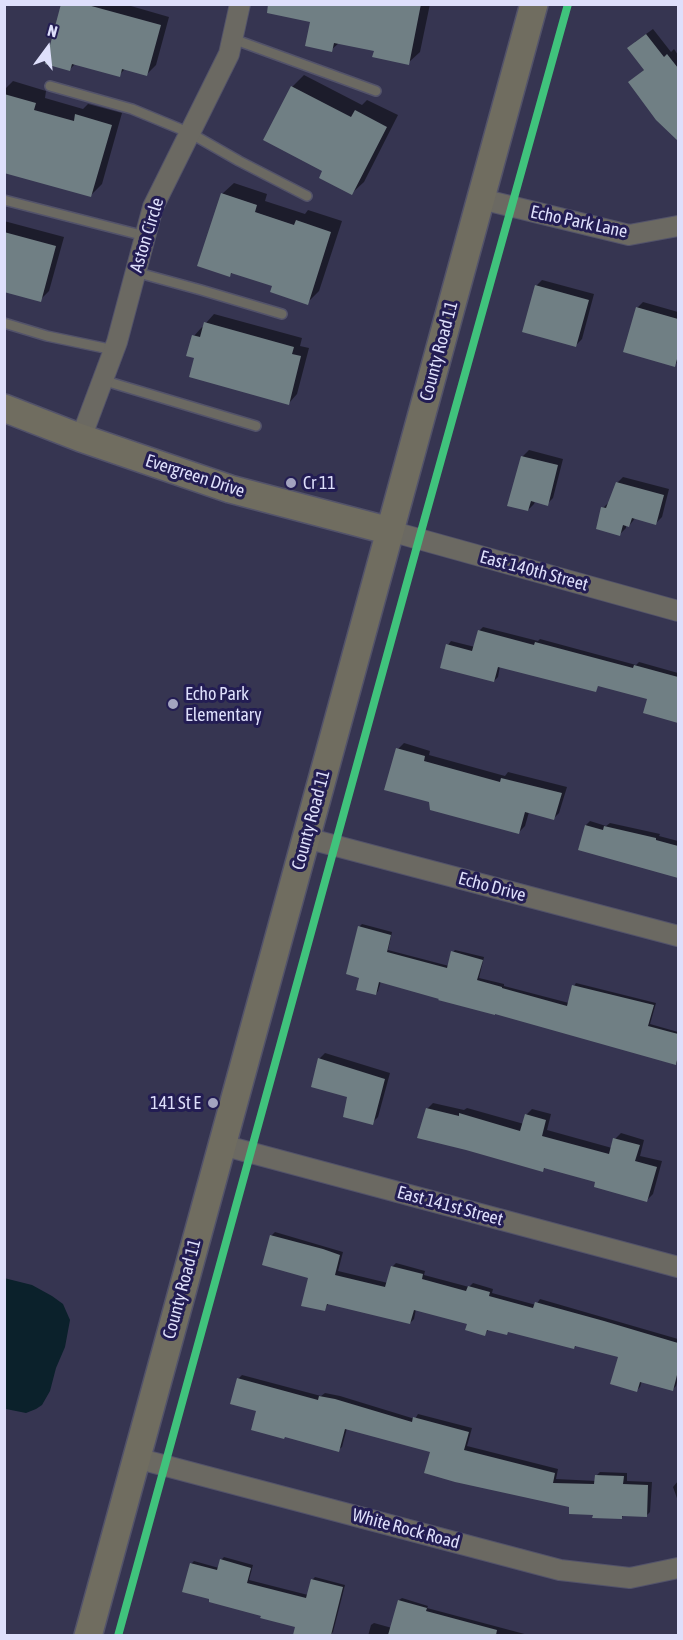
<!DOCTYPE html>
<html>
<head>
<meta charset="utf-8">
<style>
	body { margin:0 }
	#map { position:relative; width:683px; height:1640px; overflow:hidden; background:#363551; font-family:"Asap Condensed",sans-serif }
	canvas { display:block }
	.frame { position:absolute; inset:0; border:6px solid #dedffb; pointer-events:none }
	.north { position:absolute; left:18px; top:18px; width:60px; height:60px; -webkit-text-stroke:4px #231d53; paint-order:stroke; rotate:15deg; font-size:16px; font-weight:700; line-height:24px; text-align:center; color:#dedffb }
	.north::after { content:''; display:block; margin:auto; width:21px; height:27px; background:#dedffb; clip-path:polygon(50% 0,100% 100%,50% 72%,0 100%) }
</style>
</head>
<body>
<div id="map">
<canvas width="683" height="1640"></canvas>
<div class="frame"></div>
<div class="north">N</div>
</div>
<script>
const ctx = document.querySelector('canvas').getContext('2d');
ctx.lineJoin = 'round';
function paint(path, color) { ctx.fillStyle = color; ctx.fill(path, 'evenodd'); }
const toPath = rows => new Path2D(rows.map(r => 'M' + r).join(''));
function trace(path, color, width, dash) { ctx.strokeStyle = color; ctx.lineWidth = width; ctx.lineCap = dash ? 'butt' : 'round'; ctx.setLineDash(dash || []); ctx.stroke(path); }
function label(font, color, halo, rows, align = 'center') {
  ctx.font = font + ' "Asap Condensed",sans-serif'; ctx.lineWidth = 6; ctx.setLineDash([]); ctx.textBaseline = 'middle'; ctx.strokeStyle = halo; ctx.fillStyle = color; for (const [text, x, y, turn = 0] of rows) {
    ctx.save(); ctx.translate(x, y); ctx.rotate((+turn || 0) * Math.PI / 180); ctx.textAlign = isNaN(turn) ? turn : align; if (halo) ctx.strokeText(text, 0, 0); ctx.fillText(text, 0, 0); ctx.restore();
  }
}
paint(toPath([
	[4,1278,32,1285,52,1296,63,1304,70,1320,65,1347,56,1368,50,1391,42,1405,36,1409,26,1413,6,1409,5,1408]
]), '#0b212b');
paint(toPath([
	[62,4,124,4,169,17,156,65,147,74,126,68,119,75,75,64,70,69],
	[301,4,430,4,420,52,408,63,376,50,339,43,331,50],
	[653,29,671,52,674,49,678,55,678,126,671,132,630,82,645,69,635,42],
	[304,75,362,105,367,100,398,115,364,182,352,193,324,170,292,87],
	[13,81,46,91,45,98,83,109,88,104,122,113,102,184,91,195,4,171,4,90],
	[234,183,267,194,265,201,305,214,308,210,342,221,319,291,307,303,274,285,233,272,230,275,222,194],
	[4,221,64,237,49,291,40,300,4,290],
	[542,280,594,294,582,339,576,345,536,286],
	[643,302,678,312,678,361,675,365,637,308],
	[214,314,302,338,300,346,309,348,297,394,289,403,196,357,194,336,202,327,204,328,206,323],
	[529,450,563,459,553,498,547,504,535,501,534,504,528,510,509,505,523,456],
	[623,477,669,489,662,517,656,523,636,517,629,526,626,525,626,528,620,534,603,508,609,502,617,483],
	[483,627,538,641,540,639,636,665,639,662,678,673,678,721,645,712,648,698,600,685,599,687,601,679,596,690,500,666,498,677,494,681,448,645,451,641,475,647,479,631],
	[404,743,430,751,429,755,505,776,508,772,567,787,559,813,553,819,529,812,525,826,519,832,430,801,398,749],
	[590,821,606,826,610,823,660,834,659,836,678,841,678,877,579,849,586,825],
	[362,924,392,932,388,950,449,966,453,952,455,950,484,957,479,978,504,984,504,986,569,1003,574,986,576,983,656,1003,650,1024,678,1032,678,1064,381,981,378,991,376,994,361,977,360,926],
	[325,1053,390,1073,378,1117,372,1123,319,1059],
	[433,1103,464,1110,467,1108,524,1124,526,1115,532,1109,551,1114,547,1130,612,1148,615,1139,621,1133,644,1140,640,1156,662,1161,653,1194,647,1200,597,1181,546,1167,543,1170,427,1109],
	[275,1232,343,1252,338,1271,388,1283,392,1267,396,1263,425,1271,424,1275,469,1287,473,1283,493,1289,492,1293,536,1305,540,1299,678,1339,678,1378,676,1386,672,1390,642,1381,640,1387,637,1390,620,1356,577,1345,574,1348,509,1331,507,1333,489,1329,485,1334,469,1323,416,1309,414,1319,410,1323,329,1303,324,1310,310,1277,271,1236],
	[242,1375,321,1396,325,1393,340,1396,415,1419,418,1414,472,1428,467,1446,558,1469,556,1479,596,1481,596,1476,600,1472,627,1473,627,1481,652,1482,650,1512,646,1516,624,1515,621,1518,594,1513,431,1451,347,1428,342,1447,338,1450,257,1410,238,1379],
	[678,1481,678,1501,673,1487],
	[224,1557,253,1565,249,1580,308,1595,312,1580,315,1577,345,1585,333,1632,330,1635,322,1632,321,1636,294,1636,297,1626,263,1615,191,1564,194,1561,219,1568,221,1560],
	[402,1598,428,1606,427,1608,532,1636,368,1636,371,1625,374,1623,392,1628,399,1600]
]), '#0007');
paint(toPath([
	[61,4,84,4,161,25,147,76,122,69,120,77,72,64,70,71,45,64],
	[268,4,421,4,409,65,372,57,374,51,334,43,332,52,305,46,310,22,267,13],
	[646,34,664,57,667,54,678,68,678,141,656,120,628,82,644,70,627,48],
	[291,86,351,117,355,110,387,127,352,195,319,178,322,171,263,140],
	[4,94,36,103,34,110,74,121,75,114,112,125,91,197,4,173],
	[221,193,257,205,255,212,294,225,296,220,331,232,308,305,270,292,272,286,231,273,230,277,197,266],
	[4,232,56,246,41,302,4,292],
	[535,285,589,300,576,347,522,332],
	[636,307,678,319,678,355,675,367,623,352],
	[204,322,294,347,292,354,301,356,289,405,189,377,194,358,186,356,192,335,200,337],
	[521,456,558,465,548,506,531,501,528,511,507,506],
	[616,482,664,495,656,525,632,518,629,527,623,525,620,536,596,529,601,507,606,508],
	[478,630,534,645,535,642,633,668,634,665,678,677,678,723,643,713,647,699,598,686,596,692,498,667,494,682,440,668,446,644,472,651],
	[396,748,425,756,424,761,500,782,501,778,562,793,554,820,525,812,519,834,430,810,429,802,384,790],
	[585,825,603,830,604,826,656,838,656,840,678,846,678,878,578,850],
	[358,926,391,935,387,952,447,968,451,951,483,960,477,980,502,987,502,988,567,1006,572,985,654,1005,648,1026,678,1034,678,1055,676,1065,495,1014,495,1015,438,1000,439,999,379,982,376,995,356,990,359,978,346,974],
	[318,1058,385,1079,373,1125,343,1117,347,1097,311,1087],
	[426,1108,459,1116,459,1113,520,1131,525,1114,546,1120,542,1136,609,1154,613,1138,640,1145,635,1161,657,1167,647,1202,594,1187,595,1182,544,1168,543,1172,466,1150,417,1138],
	[270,1235,323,1249,340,1255,335,1275,385,1287,391,1266,423,1274,422,1279,466,1291,468,1286,490,1292,489,1296,533,1308,535,1302,604,1321,678,1343,678,1371,673,1391,640,1382,637,1392,610,1384,618,1357,575,1346,574,1349,508,1332,507,1335,487,1330,485,1336,465,1330,467,1324,414,1310,410,1324,327,1304,325,1311,301,1306,308,1278,262,1265],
	[237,1378,318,1400,319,1396,335,1399,412,1422,413,1417,469,1432,464,1450,555,1473,553,1483,594,1484,595,1475,624,1476,623,1484,648,1485,647,1517,622,1516,622,1519,592,1518,593,1515,569,1514,569,1507,455,1482,424,1473,430,1452,345,1429,339,1452,285,1437,284,1439,251,1430,256,1411,230,1404],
	[220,1559,251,1568,247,1583,306,1598,311,1579,343,1587,331,1635,293,1635,295,1627,260,1618,261,1616,209,1602,209,1599,182,1592,190,1563,217,1570],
	[398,1600,427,1608,426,1611,497,1630,496,1635,388,1635]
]), '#707f84');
const lane = toPath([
	[233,39,376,91],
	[50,86,132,109,190,133,239,161,307,196],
	[4,200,145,236],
	[135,272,201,290,282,314],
	[4,323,47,336,114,350],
	[102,380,256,426]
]);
const street = toPath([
	[481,199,629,235,678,226],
	[81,438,117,342,153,207,229,54,240,4],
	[390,531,678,611],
	[306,838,678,936],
	[222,1145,678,1267],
	[136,1458,560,1570,630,1578,678,1568]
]);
const secondary = toPath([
	[4,408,81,438,230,489,390,531],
	[88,1636,534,4]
]);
trace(lane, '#53536a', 12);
trace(street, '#53536a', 22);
trace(secondary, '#53536a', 30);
trace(lane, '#6b6962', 9);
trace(street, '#6b6962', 20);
trace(secondary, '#706d60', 27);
trace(toPath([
	[118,1636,419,539,568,4]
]), '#40c37c', 8);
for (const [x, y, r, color] of [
	[291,483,6,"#a3a4c0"],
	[173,704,6,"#a3a4c0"],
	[213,1103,6,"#a3a4c0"]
]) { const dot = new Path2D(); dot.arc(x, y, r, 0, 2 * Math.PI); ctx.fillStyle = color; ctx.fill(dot); trace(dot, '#231d53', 2); }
label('18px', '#dedffb', '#231d53', [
	["Echo Park Lane",579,222,12],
	["Aston Circle",147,235,-73],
	["County Road 11",439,351,-75],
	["Evergreen Drive",195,476,18],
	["East 140th Street",534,571,15],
	["County Road 11",311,820,-75],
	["Echo Drive",492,887,15],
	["East 141st Street",450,1206,15],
	["County Road 11",182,1289,-75],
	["White Rock Road",406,1529,15]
]);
label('18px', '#dedffb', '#231d53', [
	["Cr 11",303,483],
	["Echo Park",185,694],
	["Elementary",185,715],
	["141 St E",201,1103,"right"]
], 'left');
</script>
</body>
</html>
